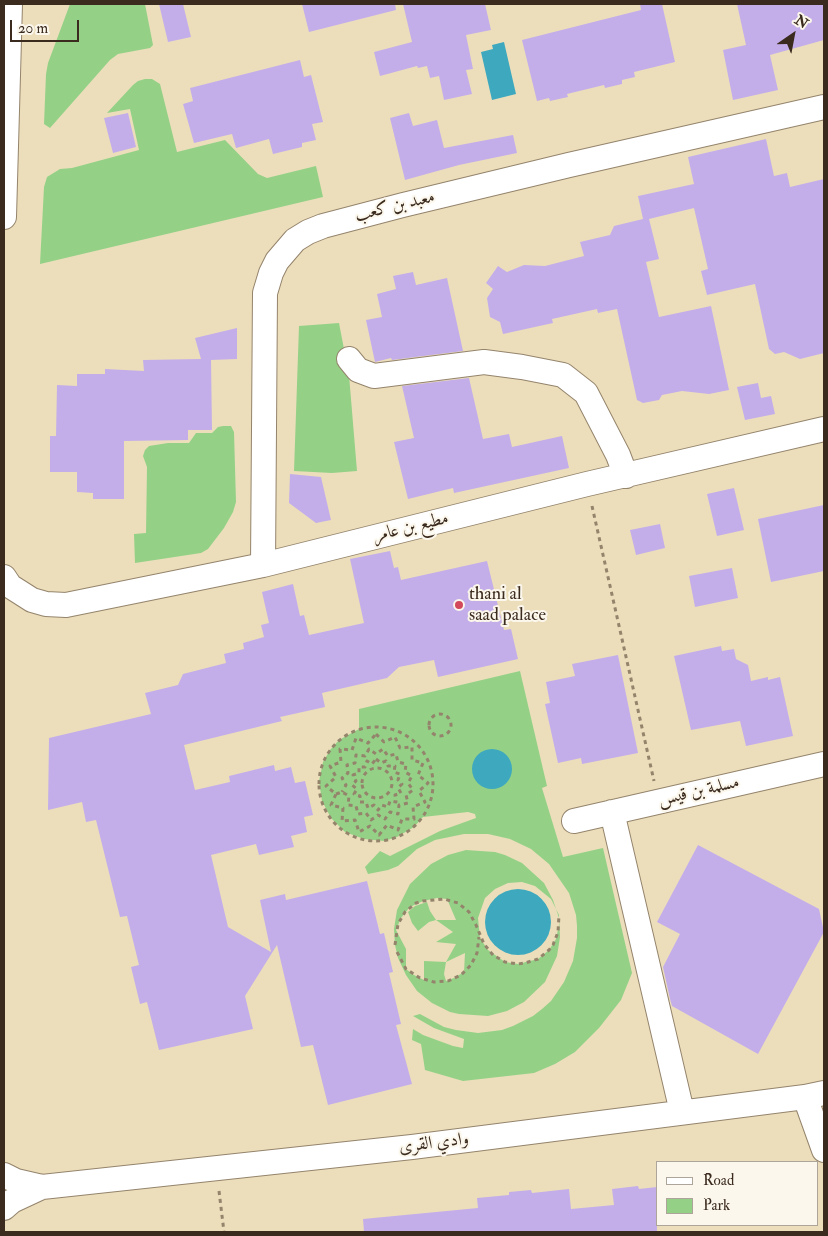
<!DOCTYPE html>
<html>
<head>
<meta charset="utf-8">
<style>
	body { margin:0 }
	#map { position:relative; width:828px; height:1236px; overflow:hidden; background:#ecdebb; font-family:"IM FELL Double Pica",serif }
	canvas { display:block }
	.frame { position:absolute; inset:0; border:5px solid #3b2a1e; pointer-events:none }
	.legend { position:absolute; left:656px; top:1161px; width:162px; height:65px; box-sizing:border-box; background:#fbf7ec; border:1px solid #aea59a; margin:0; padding:6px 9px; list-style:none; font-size:15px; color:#3b2a1e }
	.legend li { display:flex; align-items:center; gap:10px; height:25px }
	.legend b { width:25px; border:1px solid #aea59a }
	.north { position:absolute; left:768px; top:10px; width:50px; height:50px; -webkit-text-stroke:4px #fbf7ec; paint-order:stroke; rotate:33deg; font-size:14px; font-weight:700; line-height:20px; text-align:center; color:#3b2a1e }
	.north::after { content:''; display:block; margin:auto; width:18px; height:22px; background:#3b2a1e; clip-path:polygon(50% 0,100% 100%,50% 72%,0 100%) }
	.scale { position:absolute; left:10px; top:20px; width:69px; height:22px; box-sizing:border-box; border:2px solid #3b2a1e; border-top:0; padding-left:6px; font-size:15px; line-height:18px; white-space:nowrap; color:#3b2a1e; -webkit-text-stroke:4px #fbf7ec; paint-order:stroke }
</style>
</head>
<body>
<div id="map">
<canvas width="828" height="1236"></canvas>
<div class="frame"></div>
<ul class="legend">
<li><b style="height:6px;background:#fff"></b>Road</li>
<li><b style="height:14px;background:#94d187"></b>Park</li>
</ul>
<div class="north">N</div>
<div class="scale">20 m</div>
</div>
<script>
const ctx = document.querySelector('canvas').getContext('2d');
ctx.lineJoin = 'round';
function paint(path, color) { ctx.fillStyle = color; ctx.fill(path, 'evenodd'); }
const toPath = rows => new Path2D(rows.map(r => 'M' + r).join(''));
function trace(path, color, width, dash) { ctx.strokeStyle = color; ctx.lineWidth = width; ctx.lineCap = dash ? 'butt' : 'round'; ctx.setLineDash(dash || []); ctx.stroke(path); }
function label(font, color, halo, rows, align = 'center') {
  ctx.font = font + ' "IM FELL Double Pica",Amiri,serif'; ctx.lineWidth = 4; ctx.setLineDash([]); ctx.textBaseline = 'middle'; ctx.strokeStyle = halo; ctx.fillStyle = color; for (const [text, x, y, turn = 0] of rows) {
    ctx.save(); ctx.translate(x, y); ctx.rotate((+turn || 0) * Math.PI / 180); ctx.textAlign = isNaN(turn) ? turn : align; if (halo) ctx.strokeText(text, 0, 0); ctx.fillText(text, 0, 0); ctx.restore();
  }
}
paint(toPath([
	[70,4,145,4,153,45,150,48,118,54,110,60,50,128,44,124,46,74,48,63],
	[145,79,152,79,160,84,177,152,225,140,258,174,267,178,316,166,323,197,40,264,44,187,47,177,60,169,72,168,139,150,130,109,107,113,133,85,138,81],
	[339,323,349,375,357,471,332,473,294,471,299,326],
	[223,426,231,426,234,432,236,502,233,512,224,528,208,549,201,553,135,563,134,534,146,533,147,467,143,456,145,450,149,446,168,443,189,443,196,433,212,433,218,427],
	[520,671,547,786,542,788,563,857,603,848,632,973,621,1000,599,1028,575,1052,555,1064,534,1073,463,1081,425,1070,421,1044,412,1040,413,1029,423,1035,453,1046,463,1048,464,1039,434,1028,413,1016,420,1014,444,1027,456,1030,478,1033,502,1030,513,1026,533,1016,542,1009,551,1001,564,982,573,961,577,938,577,926,576,915,569,893,549,864,531,849,510,839,488,834,464,834,435,840,417,849,398,866,388,870,368,874,365,867,380,851,390,856,440,831,476,818,475,814,468,812,423,817,414,827,397,837,384,841,364,839,345,832,331,818,322,801,319,781,323,762,330,750,339,740,359,729,359,709],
	[466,850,495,852,505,855,522,863,544,883,553,900,559,918,560,937,557,956,545,982,524,1002,507,1011,488,1016,459,1014,450,1012,432,1003,417,991,406,975,398,958,395,945,394,929,397,910,410,884,431,864,448,855],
	[522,882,535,886,551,899,559,915,559,925,556,939,549,950,538,959,518,964,505,962,488,950,480,938,478,918,485,898,495,889,508,883],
	[437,898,447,899,456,920,436,920,430,911,427,902,415,906,408,912,412,923,418,931,429,922,436,920,453,932,436,942,456,944,446,962,424,961,424,980,414,975,406,969,406,949,396,930,401,918,410,907,423,901],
	[465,953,464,972,454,978,446,981,444,974,446,962]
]), '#94d187');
paint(toPath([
	[504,42,516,94,492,100,481,52,493,49,492,45],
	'472 769a20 20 0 1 1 40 0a20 20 0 1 1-40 0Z',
	'485 922a33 33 0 1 1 66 0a33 33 0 1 1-66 0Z'
]), '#3ea9be');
paint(toPath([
	[159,4,183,4,191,37,168,42],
	[302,4,395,4,396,10,309,32],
	[403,4,485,4,491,30,466,35,473,69,466,70,472,94,444,100,439,76,430,78,427,66,418,68,417,66,380,76,374,52,412,42],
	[640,4,662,4,675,62,634,72,635,77,622,80,622,84,605,88,604,85,567,94,568,97,550,101,549,98,537,101,522,40,641,10],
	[737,4,824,4,824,40,770,55,778,90,733,100,723,50,746,45],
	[300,60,304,77,311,75,323,122,312,124,316,140,302,143,302,147,273,154,269,139,236,148,232,134,194,143,183,104,193,101,190,88],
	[128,113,136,147,113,153,104,118],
	[409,113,413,126,437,120,444,148,513,135,517,153,459,165,405,180,390,118],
	[766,139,774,176,787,173,790,187,824,179,824,353,800,359,784,352,775,354,769,349,755,284,707,295,701,271,708,269,694,208,649,219,659,259,646,262,659,317,711,306,729,390,709,394,682,391,662,395,659,400,643,403,637,400,617,309,598,313,597,309,552,319,553,323,503,334,500,322,490,317,487,298,493,289,486,283,498,266,507,272,524,265,545,266,584,256,580,242,610,235,614,226,643,219,638,196,694,184,688,157],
	[413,272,416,285,447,278,463,351,392,360,391,358,375,362,366,320,382,317,377,294,396,289,393,276],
	[237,328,237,359,211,360,212,430,188,430,188,440,124,441,124,499,93,499,93,493,77,492,77,472,50,472,50,436,56,436,57,385,77,386,77,374,105,374,105,369,144,371,143,360,201,359,195,338],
	[469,378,483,439,509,434,512,447,562,436,569,468,454,493,453,488,408,499,394,442,414,438,402,386],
	[758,383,761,398,771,396,775,414,745,420,737,387],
	[290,474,321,477,331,520,316,523,289,503],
	[734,488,744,530,717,536,707,494],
	[824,505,824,571,771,582,758,519],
	[660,524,665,548,636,555,630,530],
	[390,551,394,568,398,567,401,580,487,561,504,630,511,629,518,659,438,677,434,660,399,667,387,678,322,693,325,707,280,717,282,721,184,745,195,790,230,782,229,776,274,765,275,771,291,767,295,783,305,781,313,815,304,817,307,832,291,836,294,847,259,855,256,844,211,855,228,927,271,952,260,900,285,894,286,900,367,881,380,934,384,933,393,972,389,973,401,1024,396,1025,412,1084,328,1105,313,1045,301,1047,277,945,245,996,253,1029,159,1050,147,1002,140,1004,131,967,139,965,127,916,120,917,96,820,86,822,82,802,48,810,49,738,151,714,145,693,178,685,183,674,226,663,224,654,244,649,243,643,264,637,261,625,269,623,262,592,293,584,300,616,304,615,309,635,364,623,350,559],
	[732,568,738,598,695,607,689,576],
	[721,646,722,651,734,649,736,659,748,665,751,681,768,677,768,680,780,677,793,736,746,746,740,721,691,730,674,656],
	[618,655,638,753,582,764,581,758,558,763,545,704,550,703,546,682,575,676,572,664],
	[698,845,819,909,824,932,758,1054,672,1006,670,999,663,967,680,934,657,922],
	[638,1186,639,1189,657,1187,657,1232,364,1232,363,1219,478,1208,477,1198,509,1195,509,1192,531,1190,532,1193,569,1189,571,1209,614,1205,612,1189]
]), '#c3aeea');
const minor = toPath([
	[4,217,10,4],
	[349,359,358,370,374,376,484,362,522,367,563,375,586,393,618,455,626,476],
	[263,565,265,293,271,273,277,261,295,240,308,232,323,226,403,205,569,165,824,107],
	[4,577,10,586,32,600,46,604,66,605,263,565,587,484,824,429],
	[612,812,682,1112],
	[574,821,824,764],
	[805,1097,824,1150],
	[4,1175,16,1181,42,1187],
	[4,1208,12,1201,42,1187,412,1147,805,1097,824,1093]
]);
trace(minor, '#94846c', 26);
trace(toPath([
	[592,506,654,781],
	'429 725a11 11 0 1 1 22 0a11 11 0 1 1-22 0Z',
	'319 784a57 57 0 1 1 114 0a57 57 0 1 1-114 0Z',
	[376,734,384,742,395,737,400,748,412,747,412,760,423,763,418,775,428,783,419,791,425,802,413,807,414,819,402,819,398,830,387,825,379,835,370,826,359,832,355,820,342,821,343,808,331,805,336,794,326,786,336,777,330,766,341,762,340,749,352,750,356,738,368,743,376,734],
	[376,759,381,763,386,761,388,766,395,766,394,772,400,774,398,780,402,784,398,788,401,793,395,795,396,802,390,801,388,807,382,805,378,810,374,805,368,808,366,802,360,802,360,796,354,794,357,789,352,785,356,781,353,775,359,773,359,767,365,767,367,761,372,764,376,759],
	'362 783a15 15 0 1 1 30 0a15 15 0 1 1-30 0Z',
	[336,794,342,792,349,796,348,805,356,806,358,814,366,813,371,820,378,815,385,819,390,812,398,814,399,805,408,803,406,795,413,790,408,783,412,776,405,772,406,764,398,762,396,754,388,756,383,749,376,754,369,749,365,756,356,755,355,763,347,765,348,773,342,778,346,785,342,792],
	[395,945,398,924,405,912,416,903,423,901,444,899,458,903,469,912,476,925,484,944,493,955,505,962,518,964,525,963,538,959,549,950,553,945,558,932,559,915],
	[397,952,406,969,420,978,434,982,448,981,461,975,471,965,477,953,479,937],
	[219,1191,224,1232]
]), '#94846c', 3, [4, 4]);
trace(minor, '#fff', 24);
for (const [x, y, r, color] of [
	[459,605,5,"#d1495b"]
]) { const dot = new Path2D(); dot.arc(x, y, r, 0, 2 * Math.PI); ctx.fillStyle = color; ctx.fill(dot); trace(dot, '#fbf7ec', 2); }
label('18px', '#3b2a1e', '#fbf7ec', [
	["معبد بن كعب",395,207,-14],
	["مطيع بن عامر",411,528,-14],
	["مسلمة بن قيس",699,792,-13],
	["وادي القرى",434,1144,-7]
]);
label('18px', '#3b2a1e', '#fbf7ec', [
	["thani al",469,595],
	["saad palace",469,616]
], 'left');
</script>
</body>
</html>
